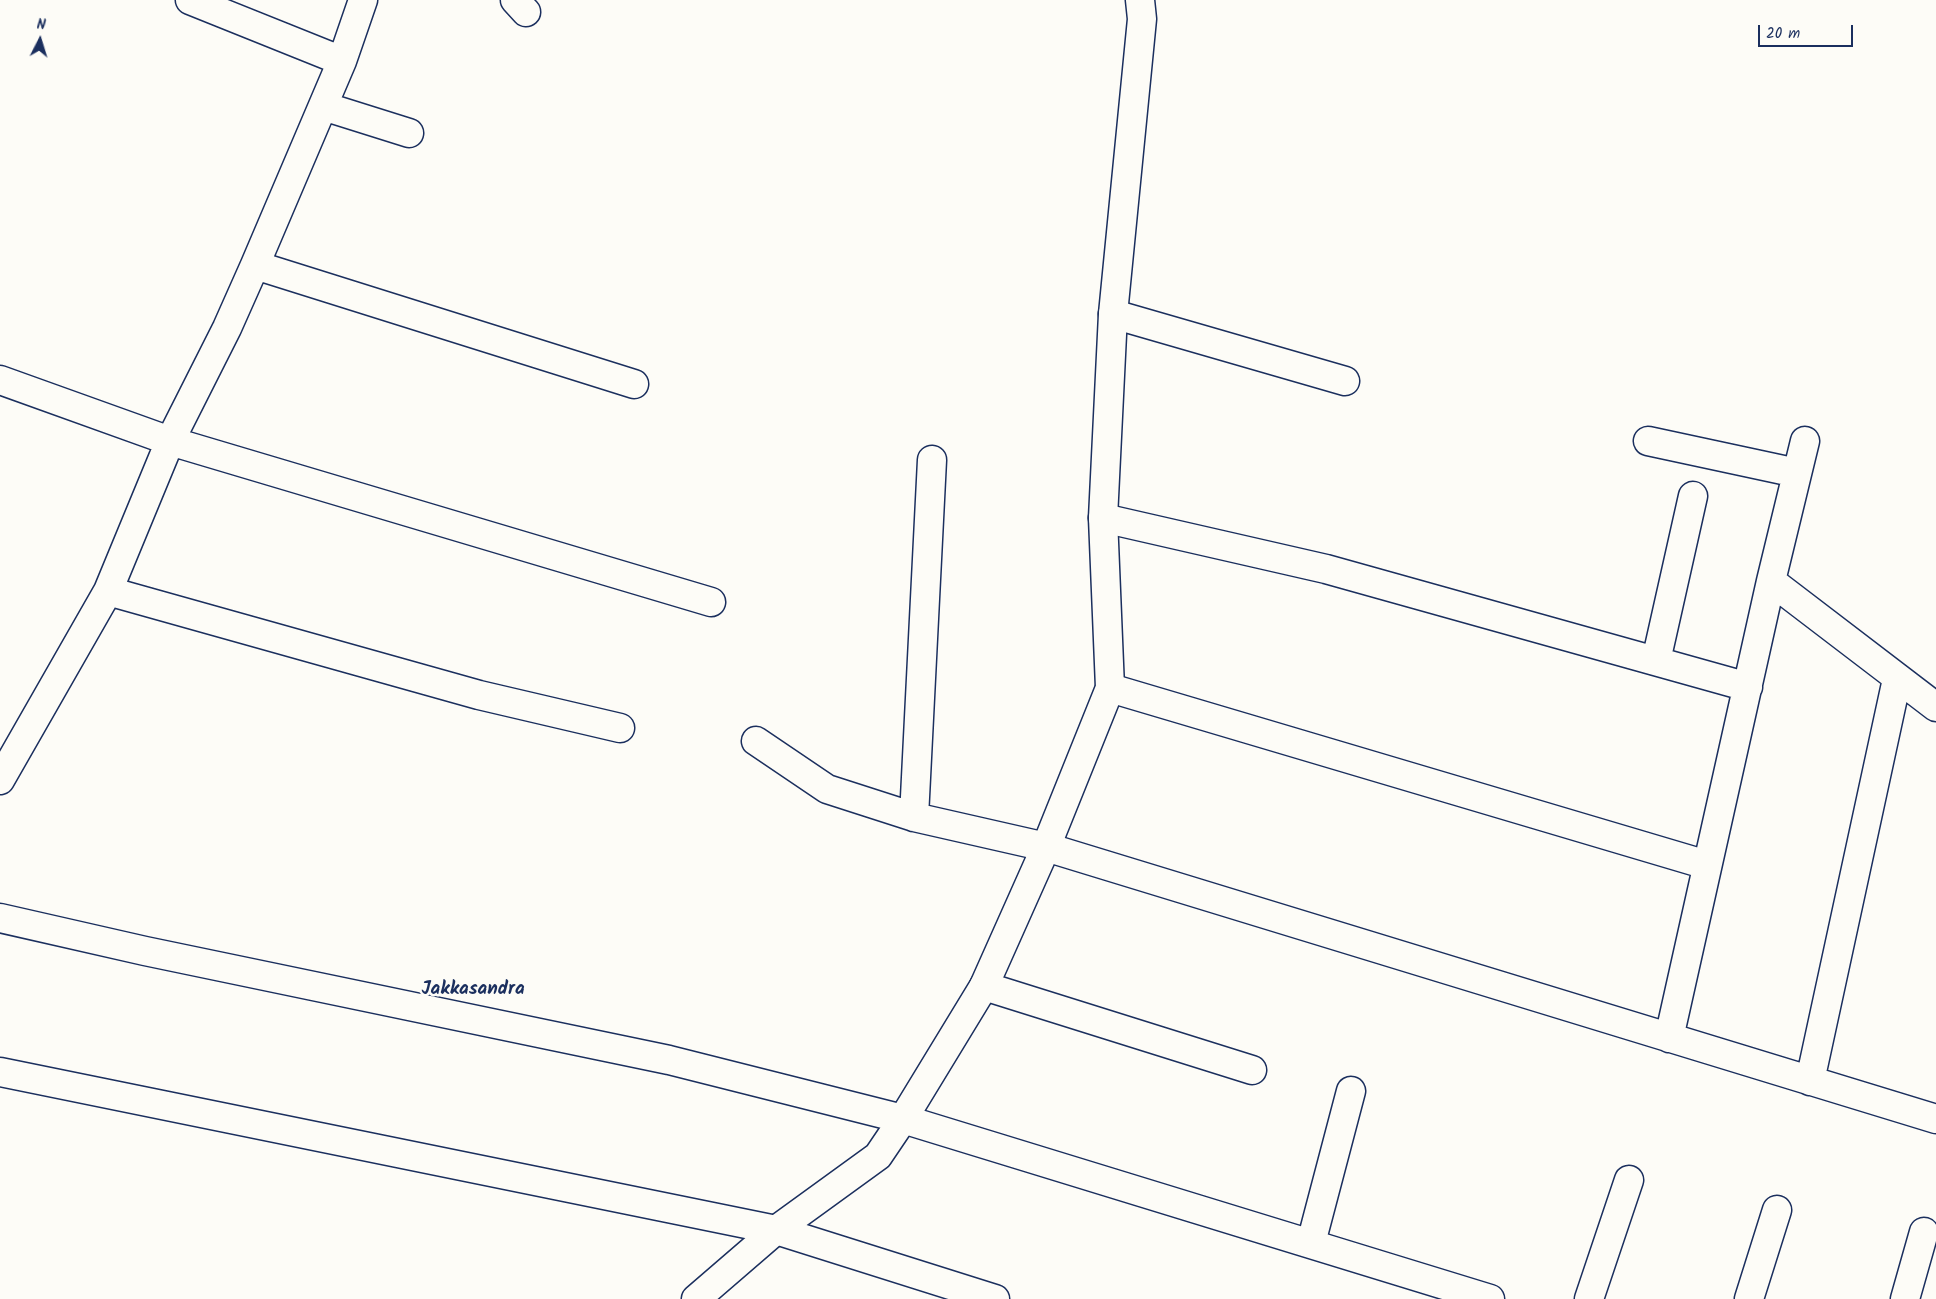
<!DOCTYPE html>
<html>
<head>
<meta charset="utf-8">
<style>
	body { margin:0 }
	#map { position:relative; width:1936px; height:1299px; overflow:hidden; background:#fdfcf7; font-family:Kalam,sans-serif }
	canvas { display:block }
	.north { position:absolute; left:15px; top:15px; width:50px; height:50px; -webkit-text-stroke:4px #fdfcf7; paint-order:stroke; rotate:5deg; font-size:14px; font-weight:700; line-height:20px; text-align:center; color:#1b2f5e }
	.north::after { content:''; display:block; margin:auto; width:18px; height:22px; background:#1b2f5e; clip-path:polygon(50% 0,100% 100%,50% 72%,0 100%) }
	.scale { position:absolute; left:1758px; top:25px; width:95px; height:22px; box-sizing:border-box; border:2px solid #1b2f5e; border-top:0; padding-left:6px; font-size:15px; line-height:18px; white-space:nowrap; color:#1b2f5e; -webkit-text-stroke:4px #fdfcf7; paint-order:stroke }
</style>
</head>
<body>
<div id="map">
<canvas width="1936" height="1299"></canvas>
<div class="north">N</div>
<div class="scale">20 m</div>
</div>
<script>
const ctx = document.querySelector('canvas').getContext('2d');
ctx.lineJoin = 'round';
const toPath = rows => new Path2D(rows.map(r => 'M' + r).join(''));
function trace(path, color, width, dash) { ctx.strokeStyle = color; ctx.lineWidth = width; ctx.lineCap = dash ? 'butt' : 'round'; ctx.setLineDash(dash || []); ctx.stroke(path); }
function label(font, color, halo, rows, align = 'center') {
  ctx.font = font + ' Kalam,sans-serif'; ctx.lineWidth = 5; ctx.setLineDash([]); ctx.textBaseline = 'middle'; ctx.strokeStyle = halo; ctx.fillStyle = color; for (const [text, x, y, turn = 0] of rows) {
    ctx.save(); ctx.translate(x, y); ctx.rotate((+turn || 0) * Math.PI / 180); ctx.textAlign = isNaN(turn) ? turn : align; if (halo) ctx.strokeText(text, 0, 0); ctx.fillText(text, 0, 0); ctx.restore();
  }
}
const minor = toPath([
	[190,0,342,61],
	[515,0,526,12],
	[323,106,409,133],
	[255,265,634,384],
	[1113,314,1345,381],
	[0,380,170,441,711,602],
	[1648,441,1797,473],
	[1103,518,1326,569,1748,687],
	[1771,581,1936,707],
	[108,591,479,695,620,728],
	[1656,661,1693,496],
	[1110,688,1707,865],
	[756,741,827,789,914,817,1046,847,1936,1119],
	[0,780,108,591,170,441,227,328,255,265,342,61,363,0],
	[914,817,932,460],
	[0,918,145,951,669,1060,903,1119,1490,1299],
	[984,986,1252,1070],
	[1669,1038,1771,581,1805,441],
	[0,1072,776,1230,995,1299],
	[1810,1081,1897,679],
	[1311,1243,1351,1091],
	[1589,1299,1629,1180],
	[1749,1299,1777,1210],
	[1905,1299,1924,1232]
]);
const tertiary = toPath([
	[696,1299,776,1230,878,1156,903,1119,984,986,1046,847,1110,688,1103,518,1113,314,1142,19,1140,0]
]);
trace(minor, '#1b2f5e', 31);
trace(tertiary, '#1b2f5e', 31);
trace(minor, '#fdfcf7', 28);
trace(tertiary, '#fdfcf7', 28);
label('bold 19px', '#1b2f5e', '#fdfcf7', [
	["Jakkasandra",473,991]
]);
</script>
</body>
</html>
